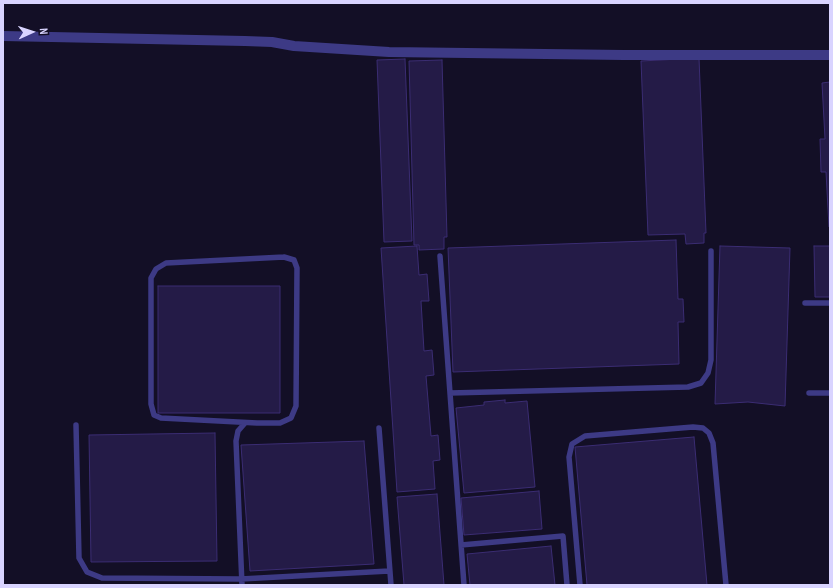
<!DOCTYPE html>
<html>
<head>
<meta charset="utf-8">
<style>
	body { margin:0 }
	#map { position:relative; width:833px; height:588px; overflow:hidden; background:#130f26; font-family:"PT Sans Narrow",sans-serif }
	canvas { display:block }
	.frame { position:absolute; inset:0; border:4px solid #d9d4ff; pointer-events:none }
	.north { position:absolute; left:12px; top:12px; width:40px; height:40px; -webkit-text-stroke:3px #130f26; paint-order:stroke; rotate:87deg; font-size:11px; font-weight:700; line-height:16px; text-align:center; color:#d9d4ff }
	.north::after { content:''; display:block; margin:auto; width:14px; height:18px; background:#d9d4ff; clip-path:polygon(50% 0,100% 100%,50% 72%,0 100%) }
</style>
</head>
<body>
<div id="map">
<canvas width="833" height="588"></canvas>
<div class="frame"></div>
<div class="north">N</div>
</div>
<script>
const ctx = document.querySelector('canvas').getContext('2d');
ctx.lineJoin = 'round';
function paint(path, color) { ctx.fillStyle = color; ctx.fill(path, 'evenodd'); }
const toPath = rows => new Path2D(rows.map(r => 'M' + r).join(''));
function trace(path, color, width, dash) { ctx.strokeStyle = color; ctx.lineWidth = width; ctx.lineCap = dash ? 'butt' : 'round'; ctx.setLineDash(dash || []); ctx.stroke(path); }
const building = toPath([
	[699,58,706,233,704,233,704,243,686,244,685,234,648,235,641,61,699,58],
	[405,59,412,241,384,242,377,60,405,59],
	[442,60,447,237,444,237,444,249,419,250,419,245,414,245,409,61,442,60],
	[830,82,830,227,829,227,826,172,821,172,820,139,825,139,822,83,830,82],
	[676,240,678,299,683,299,684,322,678,322,679,364,453,372,448,248,676,240],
	[417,246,419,275,427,274,429,301,421,301,424,351,432,350,434,375,426,376,431,436,438,435,440,460,433,461,435,489,397,492,381,248,417,246],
	[720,246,790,248,785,406,748,402,715,404,720,246],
	[814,246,830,246,830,297,815,297,814,246],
	[158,286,280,286,280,413,158,413,158,286],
	[505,400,505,403,527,401,535,487,464,493,456,408,484,405,484,402,505,400],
	[215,433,217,561,91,562,89,435,215,433],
	[694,437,707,585,587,585,575,447,694,437],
	[364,441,374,564,250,571,241,445,364,441],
	[539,491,542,529,464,535,461,498,539,491],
	[437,494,444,585,404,585,397,497,437,494],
	[551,546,555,585,470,585,467,554,551,546]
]);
paint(building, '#241b47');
trace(building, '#3b2d73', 1);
trace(toPath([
	[440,256,464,585],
	[284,257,294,260,297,268,296,406,291,418,280,423,257,423,161,418,154,415,151,404,151,278,156,269,166,263,284,257],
	[805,303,830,303],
	[450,393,688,387,701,383,708,373,711,360,711,251],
	[809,393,830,393],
	[76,425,79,558,87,572,102,578,241,579,389,571],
	[379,428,391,585],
	[461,545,563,536,567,585],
	[242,585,236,441,238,431,245,423],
	[580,585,569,457,572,444,585,436,693,427,703,428,709,433,713,443,726,585]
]), '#3d3a85', 5.5);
trace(toPath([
	[3,36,245,41,272,42,294,46,389,52,624,55,830,55]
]), '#3d3a85', 10);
</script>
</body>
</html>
